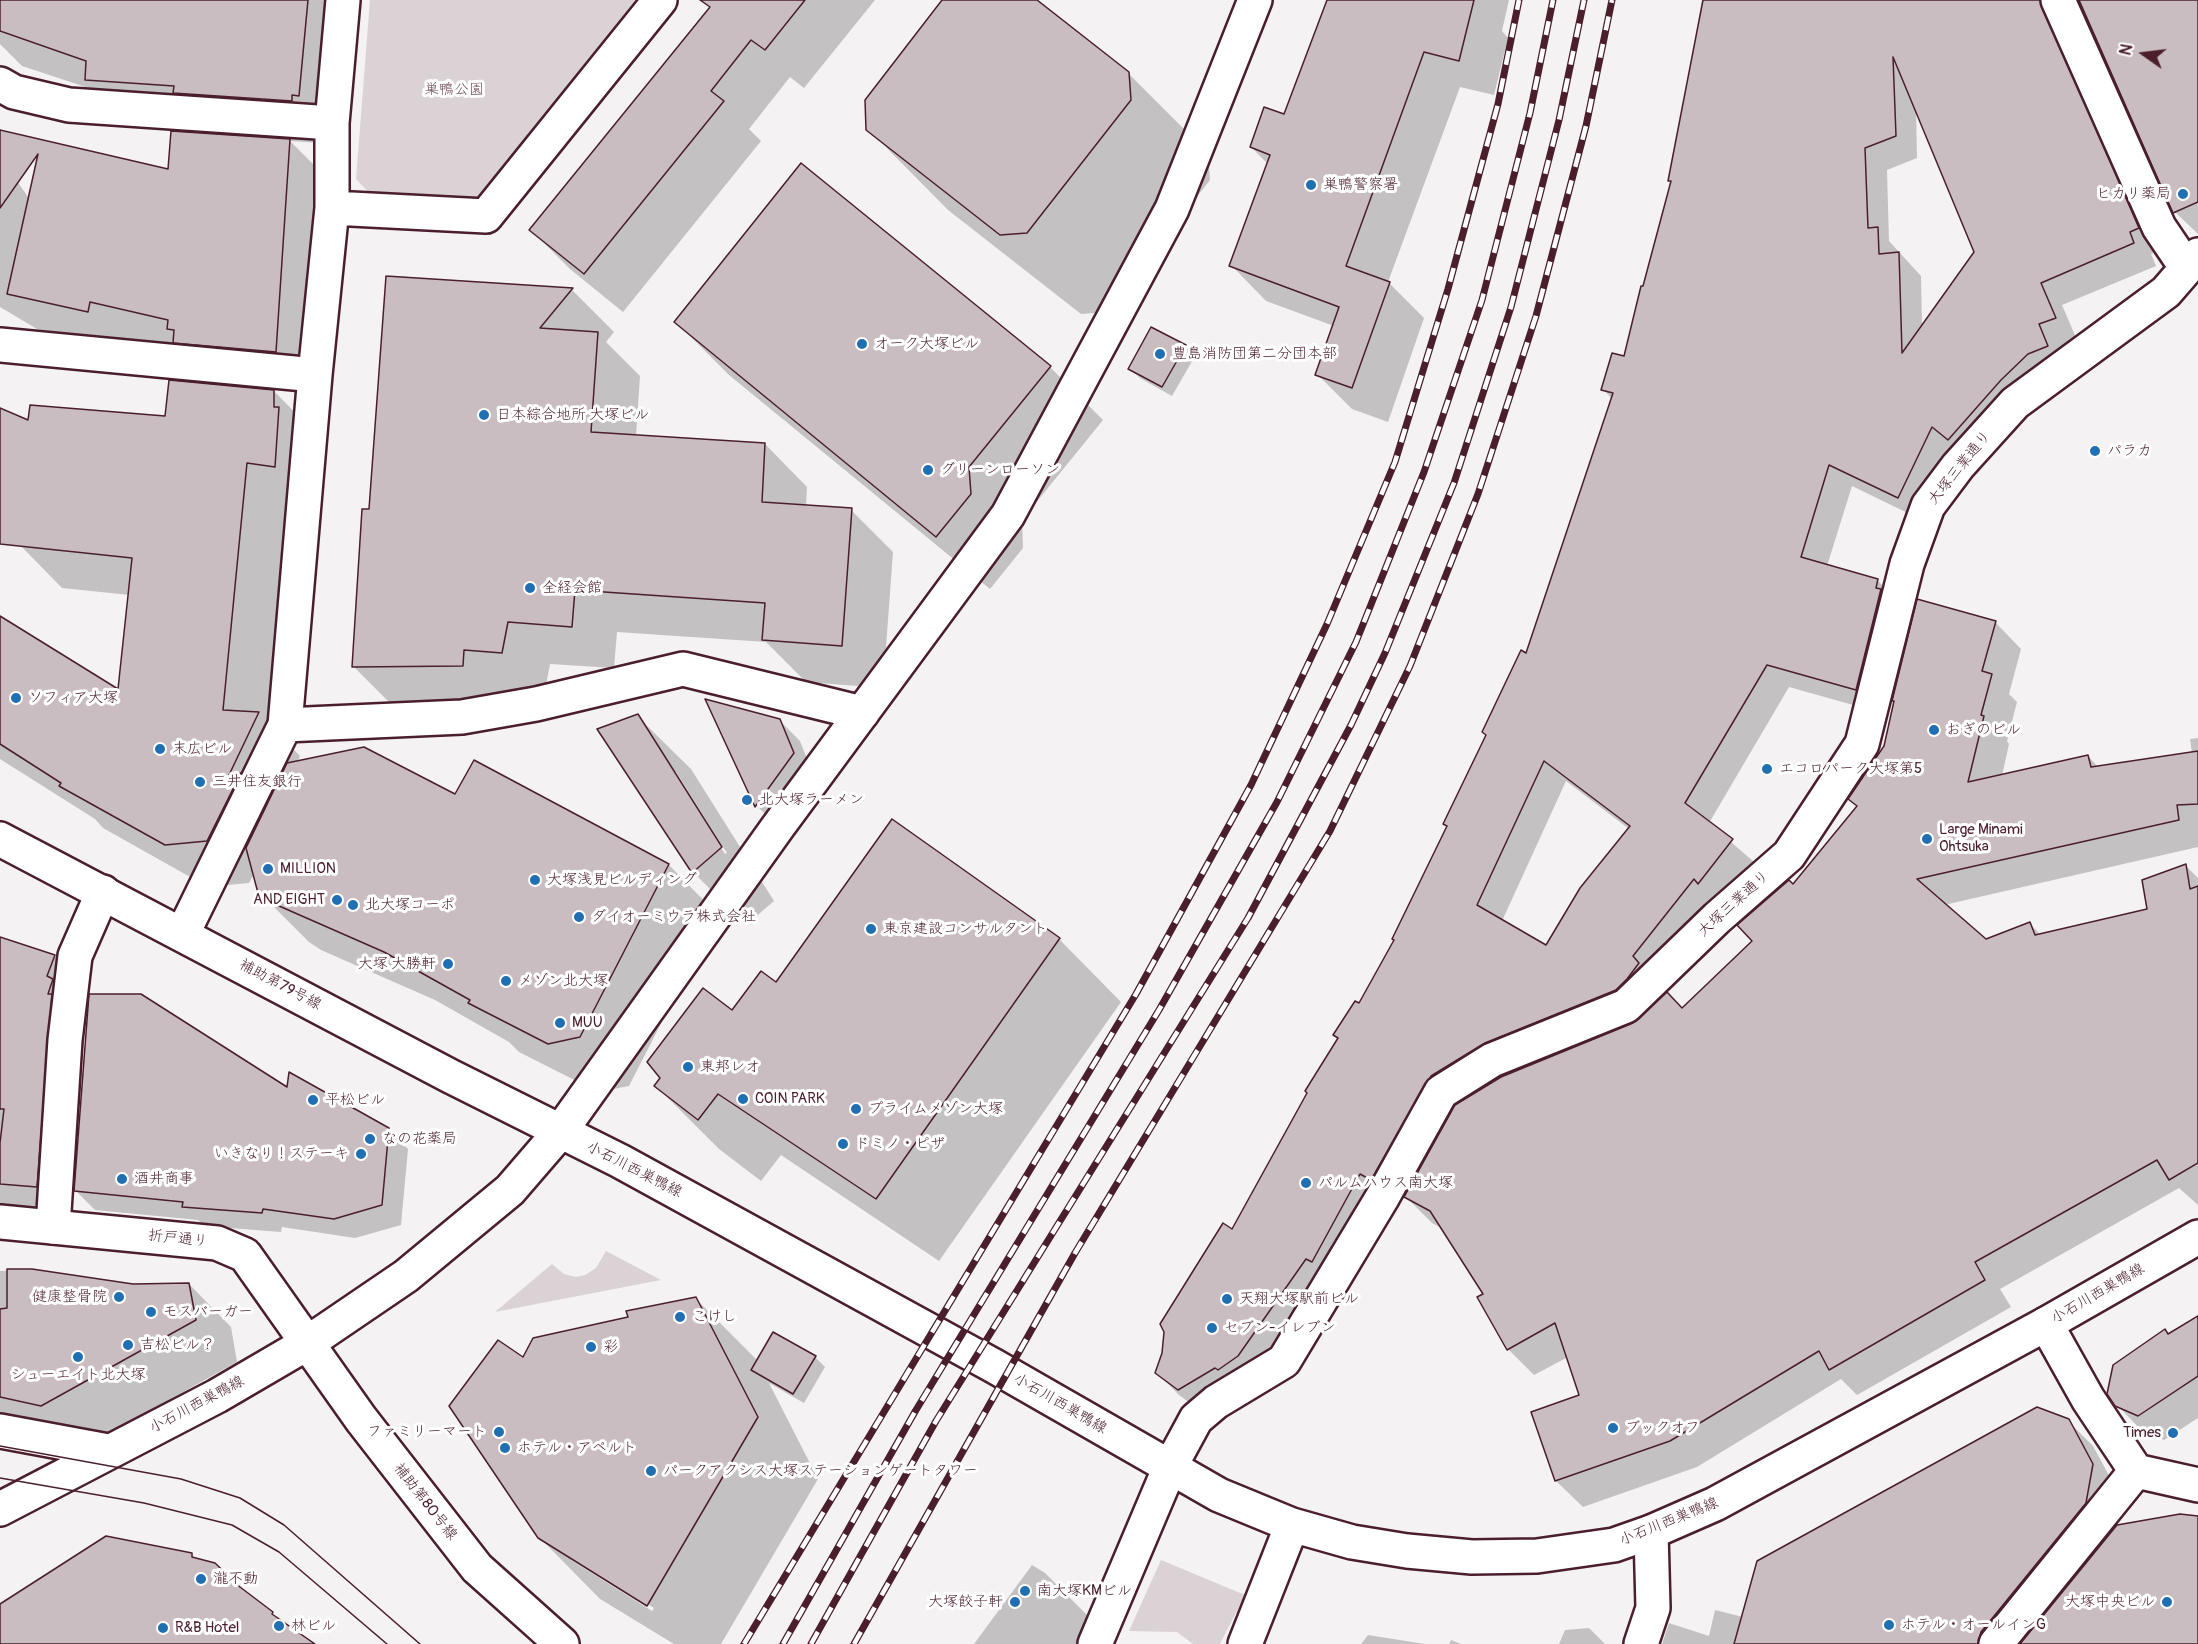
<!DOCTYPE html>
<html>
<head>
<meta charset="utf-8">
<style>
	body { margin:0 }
	#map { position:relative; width:2198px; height:1644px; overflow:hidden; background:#f4f2f2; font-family:Pangolin,sans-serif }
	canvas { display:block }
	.north { position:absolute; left:2114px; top:24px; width:60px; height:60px; -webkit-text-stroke:4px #fff; paint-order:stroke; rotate:284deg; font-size:16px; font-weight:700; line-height:24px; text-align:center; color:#4a1f2b }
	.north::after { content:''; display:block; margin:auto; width:21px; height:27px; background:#4a1f2b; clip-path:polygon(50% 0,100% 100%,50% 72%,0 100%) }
</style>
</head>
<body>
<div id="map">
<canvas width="2198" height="1644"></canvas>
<div class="north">N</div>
</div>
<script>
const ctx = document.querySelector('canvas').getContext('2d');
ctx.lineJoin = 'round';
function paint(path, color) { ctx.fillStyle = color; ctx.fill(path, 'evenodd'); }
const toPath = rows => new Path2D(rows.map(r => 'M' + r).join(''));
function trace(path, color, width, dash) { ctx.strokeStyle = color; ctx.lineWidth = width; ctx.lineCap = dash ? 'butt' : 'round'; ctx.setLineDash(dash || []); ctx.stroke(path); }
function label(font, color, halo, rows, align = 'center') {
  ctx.font = font + ' Pangolin,"Klee One",sans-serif'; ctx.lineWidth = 6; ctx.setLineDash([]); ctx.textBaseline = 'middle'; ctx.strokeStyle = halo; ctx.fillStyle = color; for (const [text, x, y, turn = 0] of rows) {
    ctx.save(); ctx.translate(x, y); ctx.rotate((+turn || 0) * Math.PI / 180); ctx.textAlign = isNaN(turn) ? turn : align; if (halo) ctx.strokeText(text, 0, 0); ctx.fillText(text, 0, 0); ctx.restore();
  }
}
paint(toPath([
	[370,0,644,0,478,205,371,195,356,179],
	[606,1251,661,1280,495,1312,552,1264,564,1274,576,1277,585,1275,596,1268],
	[1161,1560,1245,1595,1220,1644,1193,1644,1177,1632,1129,1631]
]), '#dbd2d5');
paint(toPath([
	[0,0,353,0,335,144,290,141,327,178,314,390,185,352,128,339,126,349,37,329,0,307,0,157,38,211,170,171,217,135,210,128,22,66,0,44],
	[717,0,875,0,804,88,790,77,749,129,761,141,623,312,570,269,531,230],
	[944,0,1034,0,1128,73,1208,153,1210,180,1107,312,1081,314,948,210,868,129],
	[1328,0,1509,0,1502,31,1508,38,1494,95,1460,87,1388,282,1424,318,1388,422,1352,409,1317,374,1334,326,1266,301,1231,265,1268,164,1251,147,1285,116],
	[1702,0,2198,0,2198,234,2175,212,2082,3,2073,4,2160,250,2151,254,2156,266,2062,305,2077,340,2060,347,2069,368,1920,519,1852,486,1827,566,1877,580,1899,602,1878,712,1789,687,1709,823,1754,862,1721,905,1654,979,1453,1099,1258,1380,1201,1411,1179,1395,1156,1372,1395,940,1527,655,1612,399,1603,389,1625,358,1672,183,1670,180],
	[1916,108,1976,252,1922,327,1921,276,1889,241,1887,170,1917,158],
	[1566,781,1629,829,1547,947,1502,921],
	[387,278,572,290,614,332,606,342,640,376,636,436,765,444,807,487,806,507,851,510,893,552,883,688,806,682,766,642,617,632,614,668,550,664,544,695,506,692,505,707,395,708,353,666,371,511],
	[676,322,1050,367,1103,420,1022,520,1023,548,990,589,729,375],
	[1152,329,1185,346,1195,356,1172,396,1140,378,1130,368],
	[274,391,316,434,290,505,268,723,300,756,297,763,456,796,474,762,669,865,717,914,629,1086,598,1092,519,1052,509,1042,435,1000,321,950,309,942,260,893,254,874,249,883,208,887,103,828,95,819,0,759,0,619,120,692,130,595,62,588,20,545,0,532,0,411,30,441,167,417],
	[1995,622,2021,649,2009,694,2017,702,2007,741,2009,744,2002,776,2088,756,2099,768,2192,753,2190,739,2198,738,2198,847,1944,905,1986,940,2030,924,2041,935,2148,910,2185,865,2198,878,2198,1205,2179,1188,2000,1289,2011,1307,1857,1395,1841,1379,1697,1467,1583,1507,1556,1481,1533,1413,1581,1396,1568,1357,1534,1375,1508,1349,1485,1295,1443,1229,1432,1223,1406,1197,1682,1009,1754,941,1793,886,1858,807,1850,799],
	[708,701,779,720,800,741,813,774,776,825,757,806],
	[637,716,691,769,774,901,746,925,693,872],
	[673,772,676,772,727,853,725,854],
	[0,938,54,956,79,981,61,1211,0,1208],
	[1059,939,1121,1002,939,1261,781,1155,761,1181,719,1149,656,1086,733,1012,776,984],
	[289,1089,388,1129,408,1149,401,1225,355,1238,282,1227,281,1232,204,1226,198,1220,95,1210,76,1191],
	[32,1270,133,1285,189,1284,231,1327,237,1362,84,1447,0,1439,0,1271],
	[696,1299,758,1361,815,1357,825,1367,804,1403,769,1383,818,1479,721,1644,674,1644,600,1599,539,1537,523,1359,631,1318],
	[571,1557,654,1608,652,1611,571,1560],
	[2198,1317,2198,1418,2164,1440,2142,1431,2117,1405,2169,1335],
	[2068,1421,2093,1446,2120,1496,2076,1502,2085,1504,2109,1528,2016,1644,1662,1644,1669,1623,1709,1636,1715,1610,1743,1617],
	[1032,1565,1045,1573,1100,1628,1093,1644,974,1644],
	[1589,1628,1605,1644,1559,1644,1565,1630],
	[1368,1635,1425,1644,1361,1644],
	[1451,1640,1461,1644,1449,1644]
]), '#0003');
const building = toPath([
	[0,0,308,0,299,96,292,95,292,101,173,93,174,86,85,80,86,61,0,31,0,0],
	[700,0,805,0,765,50,751,40,711,91,724,101,584,274,529,230,710,7,700,0],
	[942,0,1037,0,1129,72,1131,100,1027,233,1000,235,866,130,865,100,942,0],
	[1327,0,1474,0,1459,61,1424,52,1346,266,1390,282,1352,388,1315,375,1339,307,1229,266,1270,155,1250,147,1264,107,1284,114,1327,0],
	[1703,0,2040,0,2139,228,2130,232,2134,243,2041,283,2056,318,2039,324,2048,346,2028,354,2001,380,1948,440,1932,427,1898,498,1829,465,1801,557,1878,579,1876,588,1881,589,1856,690,1767,665,1685,803,1733,839,1698,884,1694,879,1633,956,1639,963,1627,979,1616,990,1485,1043,1431,1076,1371,1180,1360,1174,1312,1262,1306,1259,1238,1356,1218,1370,1215,1368,1178,1390,1155,1373,1162,1353,1164,1332,1160,1324,1223,1223,1232,1229,1307,1093,1305,1091,1338,1038,1333,1035,1355,1001,1359,1003,1394,940,1392,939,1447,826,1443,824,1486,735,1482,732,1521,650,1526,653,1613,393,1601,390,1612,353,1624,356,1641,286,1643,286,1671,181,1668,181,1703,0],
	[1893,57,1974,252,1902,353,1899,252,1879,254,1878,227,1868,228,1865,148,1896,136,1893,57],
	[1544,761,1630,826,1580,888,1546,945,1477,905,1544,761],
	[2079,0,2198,0,2198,202,2173,213,2079,0],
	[0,130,168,169,171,131,290,139,276,352,173,343,174,330,167,329,168,320,90,302,88,312,7,294,38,154,0,208,0,130],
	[801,163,1051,366,969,467,971,494,936,537,674,322,801,163],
	[386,276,573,288,540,328,598,332,591,432,765,443,762,502,852,508,842,646,762,640,765,603,575,590,572,627,508,622,502,653,464,650,463,666,352,667,362,509,369,509,386,276],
	[1151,327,1186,345,1162,387,1128,369,1151,327],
	[169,380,274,390,274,407,279,407,275,467,247,463,223,710,259,712,229,775,241,773,207,841,165,845,59,786,61,783,0,744,0,616,118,689,132,558,0,544,0,408,28,420,30,405,165,416,169,380],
	[1917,599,1996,621,1982,671,1992,674,1981,715,1984,716,1968,782,2088,755,2091,767,2198,751,2198,804,2177,805,2179,820,1917,879,1986,939,2030,922,2035,935,2147,909,2142,880,2186,864,2190,889,2198,886,2198,1163,2169,1180,2157,1160,1975,1262,1985,1280,1829,1370,1819,1351,1670,1441,1555,1481,1531,1412,1579,1395,1555,1323,1507,1350,1477,1297,1483,1294,1430,1211,1404,1197,1455,1105,1501,1077,1633,1023,1667,992,1682,1008,1752,941,1737,925,1789,880,1793,884,1857,806,1848,799,1884,746,1894,701,1892,701,1917,599],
	[705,699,780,719,794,753,755,807,705,699],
	[638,714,722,847,692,873,597,729,638,714],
	[364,747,455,794,474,760,669,864,580,1037,548,1044,468,1003,470,1000,384,952,270,902,258,893,246,848,287,763,364,747],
	[892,819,1060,938,876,1199,718,1094,698,1120,654,1086,660,1078,647,1062,703,988,732,1010,761,971,776,982,892,819],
	[0,937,55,955,47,976,53,979,48,994,52,994,37,1187,0,1184,0,1143,4,1109,0,1109,0,937],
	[89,994,141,994,287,1087,289,1072,389,1128,382,1205,334,1219,263,1209,262,1213,182,1207,183,1202,74,1191,89,994],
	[7,1269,32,1269,133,1284,189,1283,196,1320,41,1406,0,1397,0,1309,7,1308,7,1269],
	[696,1297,758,1417,647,1606,538,1538,449,1406,498,1340,523,1357,533,1338,628,1317,626,1311,696,1297],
	[2198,1316,2198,1376,2138,1416,2115,1406,2107,1394,2113,1365,2165,1329,2168,1334,2198,1316],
	[773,1332,816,1356,793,1394,751,1370,773,1332],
	[2037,1407,2069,1419,2093,1464,2086,1503,1981,1632,1978,1644,1734,1644,1757,1561,2037,1407],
	[2180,1514,2198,1516,2198,1644,2020,1644,2117,1525,2180,1514],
	[106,1536,192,1553,192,1557,215,1563,240,1587,273,1612,272,1614,315,1644,0,1644,0,1604,106,1536]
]);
paint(building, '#cabdc1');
trace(building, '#4a1f2b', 1.5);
const street = toPath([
	[2058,0,2159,227,2186,267],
	[0,84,14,92,69,105,332,123],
	[332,208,486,216,660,0],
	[0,345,315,375],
	[285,725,462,717,536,704,683,669,862,713],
	[183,933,285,725,315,375,332,208,332,123,343,0],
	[53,1227,65,1040,75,956,103,892],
	[2046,1324,2088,1399,2136,1471,2198,1485],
	[0,1431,108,1451],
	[1170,1467,1196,1419,1216,1402,1284,1361,1382,1198,1441,1092,1492,1060,1626,1006,1717,918,1789,855,1862,744,1907,564,1928,506,1958,466,2015,403,2166,292,2198,255],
	[1641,1644,1653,1608,1651,1532],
	[1996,1644,2136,1471]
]);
const secondary = toPath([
	[0,839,450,1076,620,1161,994,1366,1219,1495,1292,1525,1352,1542,1407,1551,1472,1557,1537,1556,1614,1545,1651,1532,1715,1504,2046,1324,2198,1237],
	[0,1222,217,1243,245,1255,361,1419,477,1568,562,1644],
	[0,1509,217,1396,306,1344,406,1276,510,1190,560,1132,777,828,1008,515,1172,209,1255,0],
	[1095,1644,1170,1467],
	[1245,1644,1292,1525]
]);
trace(street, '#4a1f2b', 38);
trace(secondary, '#4a1f2b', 38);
trace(street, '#fff', 33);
trace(secondary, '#fff', 33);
trace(toPath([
	[0,1446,181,1479,240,1498,284,1525,420,1644],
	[0,1478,144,1503,232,1525,279,1552,387,1644]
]), '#4a1f2b', 1.5);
const rail = toPath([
	[744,1644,1136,994,1251,785,1327,624,1395,462,1448,289,1498,104,1519,0],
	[783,1644,916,1410,1159,1010,1277,802,1356,642,1424,472,1482,300,1530,113,1553,0],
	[811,1644,936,1421,1248,918,1351,725,1385,653,1454,483,1511,307,1559,120,1584,0],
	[854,1644,1075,1253,1330,831,1410,666,1478,494,1536,316,1586,126,1612,0]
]);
trace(rail, '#4a1f2b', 7);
trace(rail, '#fff', 4.5, [14]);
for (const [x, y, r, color] of [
	[1311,185,6,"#1f6fb2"],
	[2183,194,6,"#1f6fb2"],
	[862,344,6,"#1f6fb2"],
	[1160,354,6,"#1f6fb2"],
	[484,415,6,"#1f6fb2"],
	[2095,451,6,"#1f6fb2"],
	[928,470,6,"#1f6fb2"],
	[530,588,6,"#1f6fb2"],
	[16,698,6,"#1f6fb2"],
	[1934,730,6,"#1f6fb2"],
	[160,749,6,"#1f6fb2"],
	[1767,769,6,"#1f6fb2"],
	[200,782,6,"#1f6fb2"],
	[747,800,6,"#1f6fb2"],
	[1927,839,6,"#1f6fb2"],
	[268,869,6,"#1f6fb2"],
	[535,880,6,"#1f6fb2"],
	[337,900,6,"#1f6fb2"],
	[353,905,6,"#1f6fb2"],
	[579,917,6,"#1f6fb2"],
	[871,929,6,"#1f6fb2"],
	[448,964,6,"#1f6fb2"],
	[506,981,6,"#1f6fb2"],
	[560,1023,6,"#1f6fb2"],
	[688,1067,6,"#1f6fb2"],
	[743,1099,6,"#1f6fb2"],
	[313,1100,6,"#1f6fb2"],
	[856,1109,6,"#1f6fb2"],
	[370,1139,6,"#1f6fb2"],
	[843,1144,6,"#1f6fb2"],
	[361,1154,6,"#1f6fb2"],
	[122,1179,6,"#1f6fb2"],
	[1306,1183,6,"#1f6fb2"],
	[119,1297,6,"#1f6fb2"],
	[1227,1299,6,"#1f6fb2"],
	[151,1312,6,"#1f6fb2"],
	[680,1317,6,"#1f6fb2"],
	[1212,1328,6,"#1f6fb2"],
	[128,1345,6,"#1f6fb2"],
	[591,1347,6,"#1f6fb2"],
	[78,1357,6,"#1f6fb2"],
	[1613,1428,6,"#1f6fb2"],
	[499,1432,6,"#1f6fb2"],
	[2173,1433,6,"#1f6fb2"],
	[505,1448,6,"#1f6fb2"],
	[651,1471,6,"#1f6fb2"],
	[201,1579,6,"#1f6fb2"],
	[1025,1591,6,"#1f6fb2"],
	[1015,1602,6,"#1f6fb2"],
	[2167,1602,6,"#1f6fb2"],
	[1889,1625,6,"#1f6fb2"],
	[279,1626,6,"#1f6fb2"],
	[163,1628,6,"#1f6fb2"]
]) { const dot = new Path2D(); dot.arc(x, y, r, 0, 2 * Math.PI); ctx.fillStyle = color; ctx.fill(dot); trace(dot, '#fff', 2); }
label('15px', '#6e4c56', '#fff', [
	["巣鴨公園",454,90]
]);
label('15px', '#4a1f2b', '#fff', [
	["巣鴨警察署",1323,185],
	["ヒカリ薬局",2171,194,"right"],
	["オーク大塚ビル",874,344],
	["豊島消防団第二分団本部",1172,354],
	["日本綜合地所 大塚ビル",496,415],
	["パラカ",2107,451],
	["グリーンローソン",940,470],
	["全経会館",542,588],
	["ソフィア大塚",28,698],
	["おぎのビル",1946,730],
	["末広ビル",172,749],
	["エコロパーク大塚第5",1779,769],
	["三井住友銀行",212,782],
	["北大塚ラーメン",759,800],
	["Large Minami",1939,830],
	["Ohtsuka",1939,847],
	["MILLION",280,869],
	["大塚浅見ビルディング",547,880],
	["AND EIGHT",325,900,"right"],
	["北大塚コーポ",365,905],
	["ダイオーミウラ株式会社",591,917],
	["東京建設コンサルタント",883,929],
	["大塚 大勝軒",436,964,"right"],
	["メゾン北大塚",518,981],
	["MUU",572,1023],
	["東邦レオ",700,1067],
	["COIN PARK",755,1099],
	["平松ビル",325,1100],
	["プライムメゾン大塚",868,1109],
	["なの花薬局",382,1139],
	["ドミノ・ピザ",855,1144],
	["いきなり！ステーキ",349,1154,"right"],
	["酒井商事",134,1179],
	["パルムハウス南大塚",1318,1183],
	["健康整骨院",107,1297,"right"],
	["天翔大塚駅前ビル",1239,1299],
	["モスバーガー",163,1312],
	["こけし",692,1317],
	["セブン-イレブン",1224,1328],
	["吉松ビル？",140,1345],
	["彩",603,1347],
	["シューエイト北大塚",78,1375,"center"],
	["ブックオフ",1625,1428],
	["ファミリーマート",487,1432,"right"],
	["Times",2161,1433,"right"],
	["ホテル・アペルト",517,1448],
	["パークアクシス大塚ステーションゲートタワー",663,1471],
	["瀧不動",213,1579],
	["南大塚KMビル",1037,1591],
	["大塚餃子軒",1003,1602,"right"],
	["大塚中央ビル",2155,1602,"right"],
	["ホテル・オールインG",1901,1625],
	["林ビル",291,1626],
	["R&B Hotel",175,1628]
], 'left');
label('15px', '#4a1f2b', '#fff', [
	["大塚三業通り",1960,468,-51],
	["大塚三業通り",1734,904,-42],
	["補助第79号線",280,985,28],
	["小石川西巣鴨線",634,1170,27],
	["折戸通り",178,1239,6],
	["小石川西巣鴨線",2098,1294,-30],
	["小石川西巣鴨線",1060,1404,30],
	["小石川西巣鴨線",197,1405,-28],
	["補助第80号線",425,1502,52],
	["小石川西巣鴨線",1669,1522,-22]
]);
</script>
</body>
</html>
